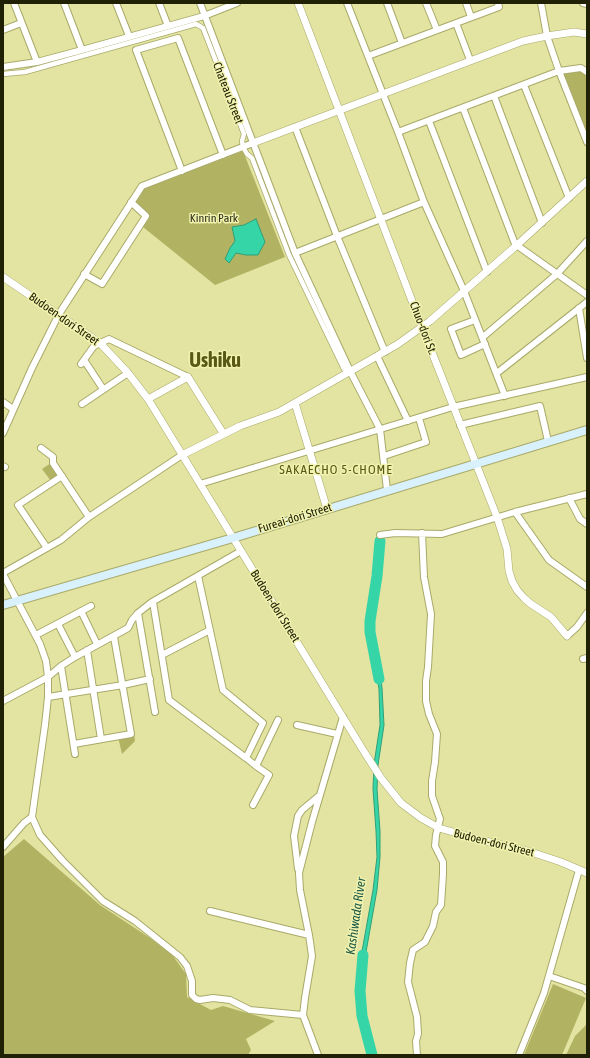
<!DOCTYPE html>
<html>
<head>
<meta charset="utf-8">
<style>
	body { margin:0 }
	#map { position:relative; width:590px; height:1058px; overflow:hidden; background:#e3e4a1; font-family:"Asap Condensed",sans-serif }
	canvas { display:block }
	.frame { position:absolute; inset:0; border:4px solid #202005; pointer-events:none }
</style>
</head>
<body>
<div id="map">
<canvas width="590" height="1058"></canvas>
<div class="frame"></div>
</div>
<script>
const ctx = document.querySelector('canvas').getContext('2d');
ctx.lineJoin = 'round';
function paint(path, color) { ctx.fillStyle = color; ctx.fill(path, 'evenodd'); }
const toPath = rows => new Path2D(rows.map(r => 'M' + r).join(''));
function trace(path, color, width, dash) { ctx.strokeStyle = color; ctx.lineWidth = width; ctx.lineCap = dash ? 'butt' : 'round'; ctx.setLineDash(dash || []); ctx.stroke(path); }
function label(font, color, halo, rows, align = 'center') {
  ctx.font = font + ' "Asap Condensed",sans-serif'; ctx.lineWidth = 3; ctx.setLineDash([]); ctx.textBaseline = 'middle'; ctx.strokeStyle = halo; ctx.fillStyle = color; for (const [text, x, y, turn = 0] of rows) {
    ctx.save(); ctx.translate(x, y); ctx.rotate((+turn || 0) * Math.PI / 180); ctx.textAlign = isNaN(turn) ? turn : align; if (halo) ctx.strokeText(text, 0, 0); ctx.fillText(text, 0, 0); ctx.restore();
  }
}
paint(toPath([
	[581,68,587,72,587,142,559,71],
	[243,151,285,257,215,285,143,227,150,216,135,202,143,189],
	[51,463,59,475,51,481,42,469],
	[134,734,135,741,122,754,118,737],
	[24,839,100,905,150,938,173,956,186,974,187,997,211,1010,223,1006,275,1021,246,1039,251,1050,248,1055,3,1055,3,857],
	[553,984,586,998,562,1055,524,1055],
	[587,1024,587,1055,566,1055,575,1036]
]), '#b2b362');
const water = toPath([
	[256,219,265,242,258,255,246,255,236,253,229,263,225,259,230,248,235,241,232,227,244,225,256,219],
	[379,665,382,688,384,725,378,765,377,789,380,831,380,857,377,890,363,969,359,968,373,890,377,857,376,831,373,789,374,764,380,725,379,689,375,666,379,665]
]);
paint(water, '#36d5a8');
trace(water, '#2f9f77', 1);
trace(toPath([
	[379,679,370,632,370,621,377,576,380,541],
	[363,955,360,991,362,1016,372,1055]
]), '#36d5a8', 11);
const pedestrian = toPath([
	[3,74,25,72,196,24,203,28,244,134,242,141,243,147,247,154,252,158,289,255,344,369]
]);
const minor = toPath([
	[14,3,37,62],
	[64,3,82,50],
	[116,3,129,36],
	[159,3,168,26],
	[200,3,295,253,350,371,380,429,387,490],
	[347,3,398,132,424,202,464,291,505,396],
	[387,3,402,43],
	[426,3,437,30],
	[466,3,471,17],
	[541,3,547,36,559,71,587,142],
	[583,3,587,4],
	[456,23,470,60],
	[3,30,21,23],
	[368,56,499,7,498,3],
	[3,67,37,62,82,50,204,16,237,3],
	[524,85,569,198],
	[494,96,542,223],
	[463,108,515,244,587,295],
	[429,121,487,272],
	[295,127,337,236,385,352],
	[398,132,559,71,581,68,587,72],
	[182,171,136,50,178,38,223,155],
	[295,253,424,202],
	[84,274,102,284,146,216,131,202],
	[579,308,587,358],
	[475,320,451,329,461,355,485,344],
	[483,337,557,274,587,241],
	[377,356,408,421],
	[84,360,103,389],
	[81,364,94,346,109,339,188,377],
	[497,373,587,302],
	[3,402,13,409],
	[82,404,128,373],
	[460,425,540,406,548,441],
	[3,433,32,368,59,314,142,186,253,143],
	[41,448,53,457,53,463,89,517],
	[384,456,426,442,419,418],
	[3,466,5,467],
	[200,484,453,407,587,377],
	[569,498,580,519,587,524],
	[515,512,549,560,587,587],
	[380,535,395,533,442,534,515,512,587,494],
	[47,548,18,505,62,476],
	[3,573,61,540,89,517,182,455],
	[3,574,40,644,46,661,48,677,48,697,45,725,32,817,24,823,3,847],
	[153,602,169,700,246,758,263,723,223,690,198,576],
	[81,611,97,644],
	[138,613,155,712],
	[58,624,75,657],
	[36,635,91,606],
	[567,636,577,627,587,613],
	[87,650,101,739],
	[162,655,210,630],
	[583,659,587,658],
	[61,666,75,754],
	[48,697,123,685,150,679],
	[3,701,48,677,61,666,75,657,128,628,132,620,138,613,152,602,241,551],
	[297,725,337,734],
	[74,744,131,734,114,637],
	[245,757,256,766,278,720],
	[253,805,269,775,256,766],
	[32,817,40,835,63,861,103,901,135,921,180,957,187,966,192,981,192,995,196,999,200,1000,213,998,230,1000,250,1010,303,1015],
	[298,869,294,836,298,816,302,810,320,795],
	[210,911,309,935],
	[549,976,584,988,587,991],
	[318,1055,303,1015,305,998,312,956,309,935,300,890,299,873,312,822,343,717],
	[417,1055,416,1041,418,1034,417,1017,408,982,410,963,413,950,425,942,433,926,436,912,441,905,443,874,443,862,435,846,436,835,440,819,432,796,432,781,435,762,437,734,429,714,426,701,426,681,428,667,431,614,424,577,422,533],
	[519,1055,544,993,579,870]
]);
const tertiary = toPath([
	[298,3,422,327,497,517,507,549,509,571,512,581,517,590,524,598,531,604,551,617,567,636],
	[253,143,523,41,547,36,574,32,587,34],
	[3,277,100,343,128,373,148,399,363,750,381,778,401,803,421,818,439,828,481,840,531,852,561,862,587,873],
	[148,399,188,377,223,433],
	[295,403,327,509],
	[182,455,240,426,279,412,398,344,430,321,517,245,587,181]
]);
const secondary = toPath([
	[3,605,233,538,587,430]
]);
trace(pedestrian, '#a9aa69', 6);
trace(minor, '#a9aa69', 8);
trace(tertiary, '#a9aa69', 8);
trace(secondary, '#a9aa69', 10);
trace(pedestrian, '#fff', 4.5);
trace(minor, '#fff', 6);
trace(tertiary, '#fff', 7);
trace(secondary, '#d8f1fd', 8);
label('12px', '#202005', '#f0f2ae', [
	["Chateau Street",228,93,69],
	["Budoen-dori Street",64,319,35],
	["Chuo-dori St.",423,328,69],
	["Fureai-dori Street",295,518,-17],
	["Budoen-dori Street",275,606,58],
	["Budoen-dori Street",494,843,14]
]);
label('12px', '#2f2f1a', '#f0f2ae', [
	["Kinrin Park",214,218]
]);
ctx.letterSpacing = '1px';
label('13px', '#595815', '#f0f2ae', [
	["SAKAECHO 5-CHOME",336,470]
]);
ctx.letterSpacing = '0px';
label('italic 13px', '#1f5b48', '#f0f2ae', [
	["Kashiwada River",356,916,-82]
]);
label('bold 20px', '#595815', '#f0f2ae', [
	["Ushiku",215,361]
]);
</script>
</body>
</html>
